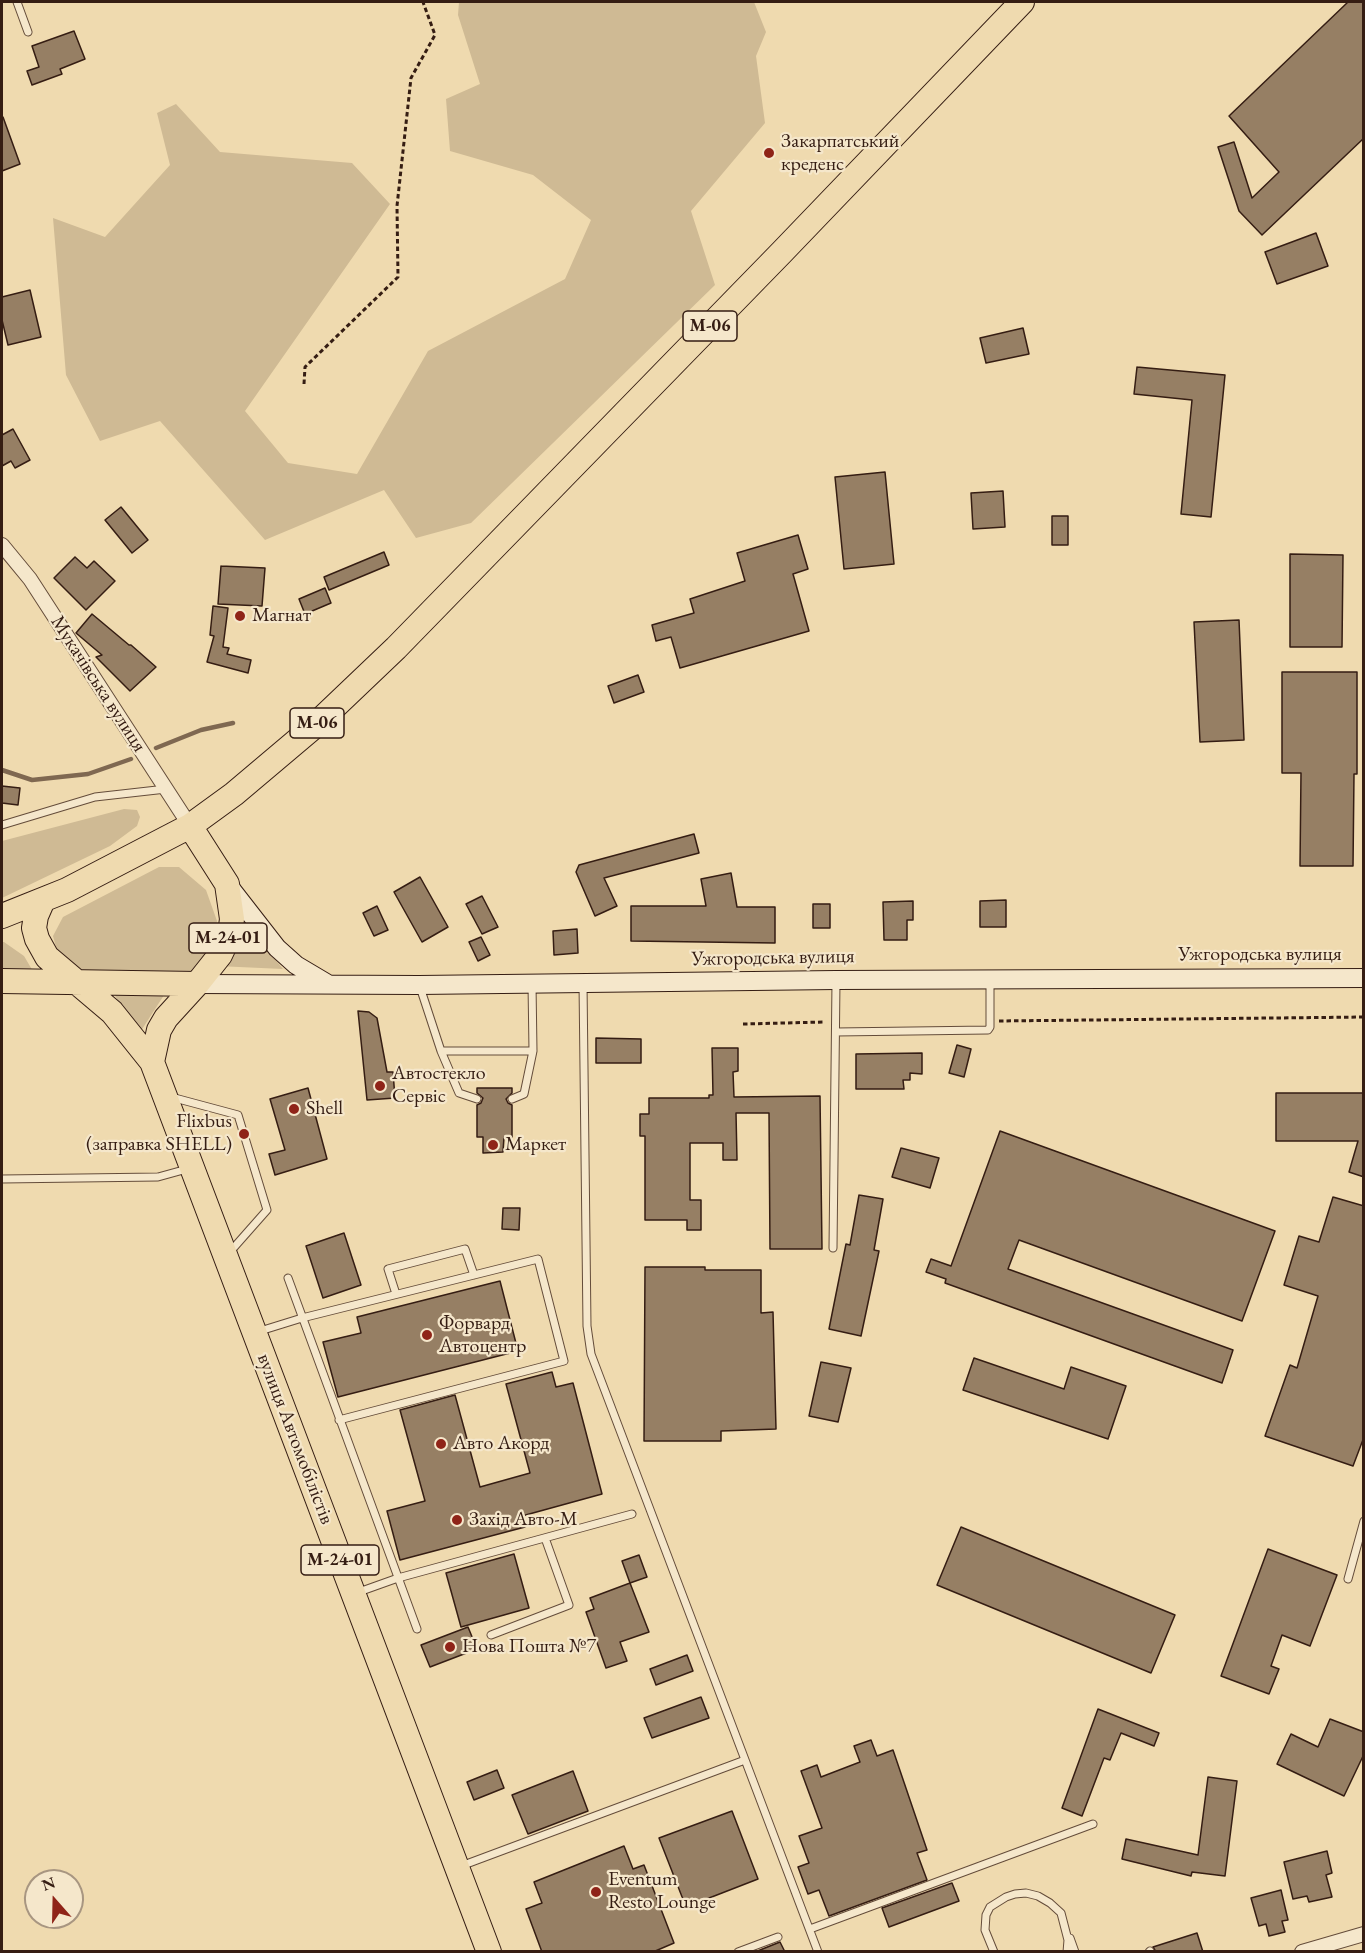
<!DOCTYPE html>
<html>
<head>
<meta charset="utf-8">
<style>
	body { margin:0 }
	#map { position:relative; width:1365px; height:1953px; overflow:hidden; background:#efdaaf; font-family:"EB Garamond",serif }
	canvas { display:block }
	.frame { position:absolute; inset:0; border:3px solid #351d13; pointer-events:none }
	.north { position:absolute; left:24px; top:1869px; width:60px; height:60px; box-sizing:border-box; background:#f5e7cb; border:2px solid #a89681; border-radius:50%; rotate:340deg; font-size:16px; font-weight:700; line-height:24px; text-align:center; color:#351d13 }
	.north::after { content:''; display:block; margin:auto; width:21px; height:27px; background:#8f2418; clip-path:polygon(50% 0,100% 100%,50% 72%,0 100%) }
</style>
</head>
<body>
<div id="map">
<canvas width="1365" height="1953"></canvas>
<div class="frame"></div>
<div class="north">N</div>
</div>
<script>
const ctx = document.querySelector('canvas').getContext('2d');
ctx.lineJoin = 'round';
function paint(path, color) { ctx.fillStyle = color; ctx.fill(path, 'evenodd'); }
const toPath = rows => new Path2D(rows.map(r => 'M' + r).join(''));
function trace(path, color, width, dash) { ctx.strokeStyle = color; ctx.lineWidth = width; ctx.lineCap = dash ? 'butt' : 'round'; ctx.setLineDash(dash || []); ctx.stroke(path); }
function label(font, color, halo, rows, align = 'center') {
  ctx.font = font + ' "EB Garamond",serif'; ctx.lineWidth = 4.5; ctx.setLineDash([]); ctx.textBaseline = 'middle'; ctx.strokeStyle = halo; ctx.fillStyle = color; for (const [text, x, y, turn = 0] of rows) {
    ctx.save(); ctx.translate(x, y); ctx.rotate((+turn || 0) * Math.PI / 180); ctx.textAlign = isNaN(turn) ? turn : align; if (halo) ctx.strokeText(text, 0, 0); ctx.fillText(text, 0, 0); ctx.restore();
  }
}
paint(toPath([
	[459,2,754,2,766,32,756,56,765,123,691,211,715,285,471,523,416,538,384,490,265,540,160,421,100,441,66,375,53,218,105,237,170,165,157,113,176,104,220,152,352,163,390,204,245,411,288,463,357,474,428,351,565,279,591,220,533,175,450,151,446,99,480,84,458,15],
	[124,809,137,810,140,817,137,826,110,846,2,898,2,841],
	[159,867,179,867,206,890,217,921,212,948,191,971,84,973,57,951,53,936,63,917],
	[240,916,283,969,217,966],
	[2,942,4,942,24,956,34,973,2,973],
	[166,992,139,1034,114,994]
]), '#cfba94');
trace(toPath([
	[156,748,201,730,233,723],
	[2,770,32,780,88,774,131,759]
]), '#7f6851', 4.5);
const building = toPath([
	[1348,2,1364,2,1364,138,1262,235,1239,211,1218,147,1234,142,1252,198,1279,172,1229,116,1348,2],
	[74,31,85,59,60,69,62,74,32,85,27,71,39,67,32,46,74,31],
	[2,117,3,117,20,164,2,171,2,117],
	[1316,233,1328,266,1277,284,1265,252,1316,233],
	[30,290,41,337,8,345,2,320,2,297,30,290],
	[1023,328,1029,354,986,363,980,338,1023,328],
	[1137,367,1225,375,1211,517,1181,514,1192,400,1134,394,1137,367],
	[13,429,30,460,15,468,11,461,2,466,2,435,13,429],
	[885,472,894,564,844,569,835,477,885,472],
	[1003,491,1005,527,973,529,971,493,1003,491],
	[121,507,148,540,132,553,105,520,121,507],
	[1052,516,1068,516,1068,545,1052,545,1052,516],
	[798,535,808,569,793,574,809,631,680,668,671,637,656,641,652,625,694,613,690,599,745,581,737,553,798,535],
	[384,552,389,565,329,590,324,577,384,552],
	[1290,554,1343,555,1342,647,1290,647,1290,554],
	[75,557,87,568,94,561,115,581,86,610,54,578,75,557],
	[221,566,265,568,262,606,218,604,221,566],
	[325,588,331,603,305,614,299,599,325,588],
	[213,606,228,608,223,647,229,648,227,654,251,660,248,673,207,662,214,636,210,635,213,606],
	[92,614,129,645,131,645,156,667,130,691,96,657,102,655,76,633,92,614],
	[1239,620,1244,740,1200,742,1194,622,1239,620],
	[1282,672,1357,672,1357,774,1354,774,1353,866,1300,866,1301,773,1282,773,1282,672],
	[638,675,644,692,614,703,608,686,638,675],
	[2,786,20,788,18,805,2,803,2,786],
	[694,834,699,853,604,878,617,906,595,916,576,872,579,865,694,834],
	[731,873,737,907,775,907,775,943,631,941,631,906,706,906,701,879,731,873],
	[420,877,448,927,422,942,394,892,420,877],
	[482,896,498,927,482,934,466,904,482,896],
	[1006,900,1006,927,980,927,980,901,1006,900],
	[913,901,913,920,907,920,907,940,884,940,883,902,913,901],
	[813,904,830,904,830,928,813,928,813,904],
	[377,906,388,930,374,936,363,913,377,906],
	[577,929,578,953,554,955,553,931,577,929],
	[481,937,490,955,478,961,469,942,481,937],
	[358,1011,369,1012,377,1018,387,1072,393,1072,395,1098,367,1100,358,1011],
	[596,1038,641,1039,641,1063,596,1063,596,1038],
	[957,1045,971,1049,964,1077,949,1073,957,1045],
	[712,1048,738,1048,738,1071,733,1072,734,1097,820,1096,822,1249,770,1249,769,1113,736,1113,737,1160,723,1160,723,1143,690,1143,690,1200,701,1200,701,1230,687,1230,687,1220,645,1220,645,1136,640,1136,640,1114,649,1114,649,1098,709,1098,709,1095,713,1095,712,1048],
	[922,1053,922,1074,910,1073,910,1080,903,1080,904,1089,856,1089,856,1054,922,1053],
	[308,1088,327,1159,275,1175,269,1154,285,1150,270,1099,308,1088],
	[477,1088,512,1088,512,1093,506,1099,508,1103,512,1105,512,1137,504,1137,503,1152,483,1153,483,1137,477,1137,477,1105,481,1103,483,1098,477,1093,477,1088],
	[1276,1093,1364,1093,1364,1177,1349,1172,1358,1141,1276,1141,1276,1093],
	[1000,1131,1275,1231,1242,1321,1019,1240,1008,1269,1233,1350,1222,1383,945,1283,946,1279,926,1272,931,1259,951,1266,1000,1131],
	[901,1148,939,1158,930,1188,892,1177,901,1148],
	[859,1195,883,1199,874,1250,879,1251,861,1336,829,1329,846,1244,850,1245,859,1195],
	[1333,1197,1364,1206,1364,1437,1353,1466,1265,1436,1290,1365,1297,1368,1318,1296,1284,1285,1299,1236,1319,1242,1333,1197],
	[503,1208,520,1208,519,1230,502,1229,503,1208],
	[344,1233,361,1285,323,1298,306,1246,344,1233],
	[645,1267,705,1267,705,1270,761,1270,761,1313,773,1312,776,1429,721,1431,721,1441,644,1441,645,1267],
	[500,1281,518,1351,338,1397,323,1342,361,1333,357,1317,500,1281],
	[974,1358,1064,1389,1071,1367,1126,1386,1108,1439,963,1390,974,1358],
	[821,1362,851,1368,838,1422,809,1416,821,1362],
	[552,1372,556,1387,573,1383,602,1494,522,1516,525,1527,400,1560,387,1511,425,1501,400,1410,455,1395,480,1487,530,1473,506,1384,552,1372],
	[961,1527,1175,1615,1151,1673,937,1585,961,1527],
	[1268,1549,1337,1575,1310,1646,1282,1635,1271,1666,1279,1669,1269,1694,1221,1676,1268,1549],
	[514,1554,529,1608,461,1627,446,1573,514,1554],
	[639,1555,647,1577,630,1583,622,1561,639,1555],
	[630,1583,649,1632,620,1642,627,1661,606,1668,586,1612,594,1609,590,1598,630,1583],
	[468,1627,477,1649,430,1667,421,1645,468,1627],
	[687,1655,693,1671,656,1685,650,1669,687,1655],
	[701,1697,709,1718,652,1738,644,1718,701,1697],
	[1098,1709,1159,1733,1154,1746,1121,1733,1110,1760,1104,1758,1082,1816,1062,1808,1098,1709],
	[1330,1719,1364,1732,1364,1754,1344,1796,1277,1764,1291,1734,1318,1747,1330,1719],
	[871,1740,877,1756,893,1750,927,1850,917,1853,927,1880,829,1916,819,1890,808,1894,798,1867,809,1863,799,1836,822,1828,801,1771,817,1765,821,1777,860,1762,854,1746,871,1740],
	[497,1770,504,1788,474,1800,467,1782,497,1770],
	[573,1771,588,1811,528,1834,512,1795,573,1771],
	[1208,1777,1237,1781,1225,1876,1192,1872,1191,1876,1122,1859,1126,1839,1198,1855,1208,1777],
	[732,1811,758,1879,686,1907,659,1838,732,1811],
	[624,1846,633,1869,644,1865,674,1943,653,1952,542,1952,526,1909,542,1903,534,1882,624,1846],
	[1327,1851,1332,1873,1326,1875,1332,1897,1309,1902,1307,1896,1293,1899,1284,1862,1327,1851],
	[952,1883,959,1901,889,1927,882,1908,952,1883],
	[1281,1890,1288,1920,1282,1921,1285,1932,1269,1936,1266,1924,1259,1926,1251,1898,1281,1890],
	[1197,1933,1203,1952,1156,1952,1153,1947,1197,1933],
	[780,1942,785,1952,755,1952,780,1942]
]);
paint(building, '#967f64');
trace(building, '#351d13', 1.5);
const lane = toPath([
	[17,2,28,32],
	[2,825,95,797,166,789],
	[583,983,587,1326,591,1354,818,1952],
	[420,987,441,1051,533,1051,532,984],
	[836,1032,988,1030,990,1027,990,982],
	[441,1051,459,1093,477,1099],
	[171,1097,238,1115,267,1210,229,1253],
	[512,1099,524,1094,533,1051],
	[2,1179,158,1177,187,1169],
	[833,1248,836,982],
	[288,1278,417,1629],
	[396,1294,388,1269,465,1249,474,1275],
	[260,1331,302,1318,538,1259,564,1361,339,1420],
	[1348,1579,1364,1521],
	[356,1593,398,1578,632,1514],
	[491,1635,569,1605,545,1538],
	[461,1866,745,1760],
	[810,1929,1093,1824],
	[1070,1938,1075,1952],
	[738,1952,778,1937],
	[994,1952,985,1930,986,1915,990,1907,1006,1897,1015,1894,1026,1893,1038,1896,1050,1903,1061,1913,1068,1940,1067,1952],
	[1149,1952,1150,1951]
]);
const street = toPath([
	[2,545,30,579,190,826],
	[1302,1952,1364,1934]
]);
const secondary = toPath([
	[228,885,277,948,296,965,328,984],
	[197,984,419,985,836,980,1364,978]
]);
const highway = toPath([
	[43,900,36,916,34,928,37,939,47,957,112,1012,152,1062,489,1952],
	[2,916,67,890,190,826,234,794,311,729,396,648,782,252,1022,2],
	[2,981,197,984],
	[152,1062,159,1030,166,1018,197,984,220,955,230,934,232,919,227,884,190,826]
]);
trace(lane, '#644c3a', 9);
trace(street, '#644c3a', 16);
trace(secondary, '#351d13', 20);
trace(highway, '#351d13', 26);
trace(toPath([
	[304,384,305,367,398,277,397,206,411,78,435,35,423,2],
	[999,1021,1364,1017],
	[743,1024,825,1022]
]), '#351d13', 3, [4.5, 3]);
trace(lane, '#f5e7cb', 7);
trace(street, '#f5e7cb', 14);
trace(secondary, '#f5e7cb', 18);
trace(highway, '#efdaaf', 24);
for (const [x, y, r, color] of [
	[769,153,6,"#8f2418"],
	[240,616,6,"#8f2418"],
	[380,1086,6,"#8f2418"],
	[294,1109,6,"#8f2418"],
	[244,1134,6,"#8f2418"],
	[493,1145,6,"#8f2418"],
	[427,1335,6,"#8f2418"],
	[441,1444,6,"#8f2418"],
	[457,1520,6,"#8f2418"],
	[450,1647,6,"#8f2418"],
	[596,1892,6,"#8f2418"]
]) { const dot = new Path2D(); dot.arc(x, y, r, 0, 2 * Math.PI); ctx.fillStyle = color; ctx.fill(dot); trace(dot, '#f5e7cb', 2); }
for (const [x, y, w] of [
	[710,326,54],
	[317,723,54],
	[228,938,78],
	[340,1560,78]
]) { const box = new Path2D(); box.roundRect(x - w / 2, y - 15, w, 30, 4.5); ctx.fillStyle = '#f5e7cb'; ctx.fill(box); trace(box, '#351d13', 1.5); }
label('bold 18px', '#351d13', null, [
	["М-06",710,326],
	["М-06",317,723],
	["М-24-01",228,938],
	["М-24-01",340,1560]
]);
label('20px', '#351d13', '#f5e7cb', [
	["Закарпатський",781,142],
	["креденс",781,165],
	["Магнат",252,616],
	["Автостекло",392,1074],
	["Сервіс",392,1097],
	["Shell",306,1109],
	["Flixbus",232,1122,"right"],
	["(заправка SHELL)",232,1145,"right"],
	["Маркет",505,1145],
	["Форвард",439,1324],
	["Автоцентр",439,1347],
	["Авто Акорд",453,1444],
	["Захід Авто-М",469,1520],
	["Нова Пошта №7",462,1647],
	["Eventum",608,1880],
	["Resto Lounge",608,1903]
], 'left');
label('20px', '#351d13', '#f5e7cb', [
	["Мукачівська вулиця",98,684,57],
	["Ужгородська вулиця",1260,955],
	["Ужгородська вулиця",773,958,-1],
	["вулиця Автомобілістів",295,1439,69]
]);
</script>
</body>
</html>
